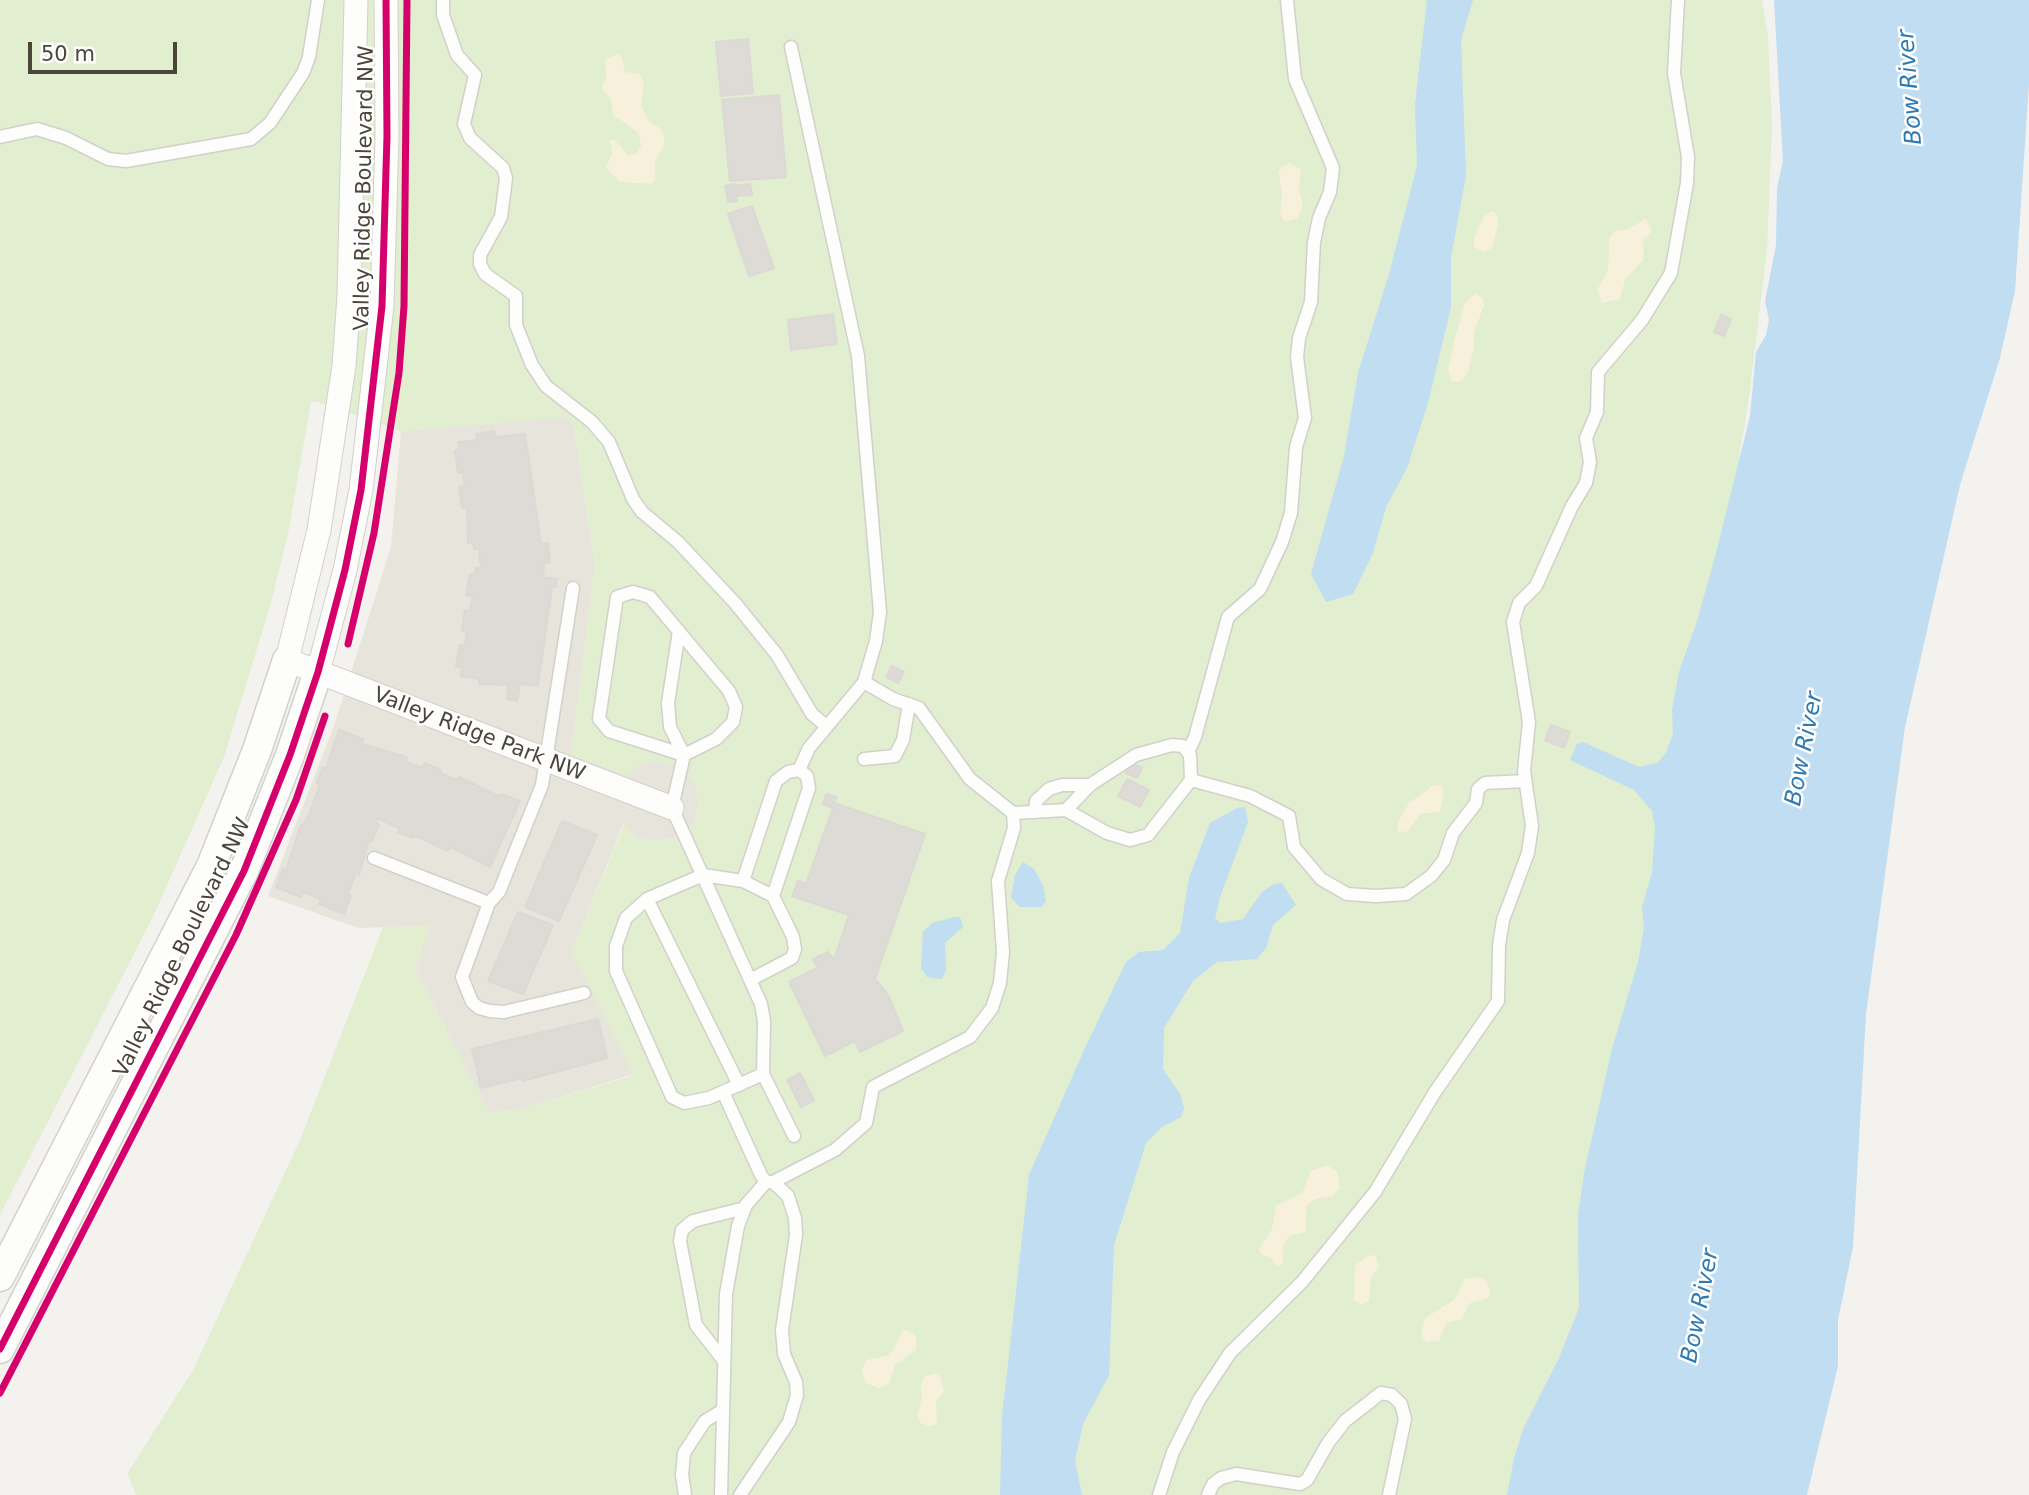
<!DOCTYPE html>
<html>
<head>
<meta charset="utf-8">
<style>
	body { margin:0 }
	#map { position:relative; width:2029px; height:1495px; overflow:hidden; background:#f4f2ee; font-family:"DejaVu Sans",sans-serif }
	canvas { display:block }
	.scale { position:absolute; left:28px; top:42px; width:149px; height:32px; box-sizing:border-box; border:4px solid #4b4439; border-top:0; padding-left:9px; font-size:21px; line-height:24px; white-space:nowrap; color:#4b4439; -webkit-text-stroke:5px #fff; paint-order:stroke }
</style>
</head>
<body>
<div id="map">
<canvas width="2029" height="1495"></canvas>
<div class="scale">50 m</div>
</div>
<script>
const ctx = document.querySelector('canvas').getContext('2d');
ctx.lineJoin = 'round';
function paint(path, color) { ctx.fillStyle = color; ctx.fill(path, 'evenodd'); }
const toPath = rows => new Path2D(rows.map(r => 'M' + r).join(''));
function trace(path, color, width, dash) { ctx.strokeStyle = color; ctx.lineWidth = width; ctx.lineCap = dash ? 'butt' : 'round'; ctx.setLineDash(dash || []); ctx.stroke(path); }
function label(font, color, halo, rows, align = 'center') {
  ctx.font = font + ' "DejaVu Sans",sans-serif'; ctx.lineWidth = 5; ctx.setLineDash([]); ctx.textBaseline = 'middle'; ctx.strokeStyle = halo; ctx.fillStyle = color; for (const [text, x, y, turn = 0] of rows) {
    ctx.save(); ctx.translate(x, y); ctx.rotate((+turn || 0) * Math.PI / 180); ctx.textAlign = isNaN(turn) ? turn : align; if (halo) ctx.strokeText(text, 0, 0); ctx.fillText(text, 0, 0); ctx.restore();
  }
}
paint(toPath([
	[572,416,595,565,571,755,639,766,653,761,669,764,687,774,697,788,698,805,695,821,678,838,653,841,638,838,623,825,572,952,634,1074,525,1108,489,1113,415,969,429,926,358,928,268,896,334,726,391,547,401,431]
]), '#e7e4dc');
paint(toPath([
	[0,0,1762,0,1768,37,1772,126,1767,250,1748,405,1594,1324,1524,1495,136,1495,127,1474,193,1370,300,1140,383,927,430,926,415,969,489,1113,525,1108,634,1075,572,952,624,825,638,838,653,841,678,838,695,821,698,805,697,788,687,774,669,764,653,761,639,766,628,776,571,755,595,565,572,417,401,431,318,402,311,402,288,534,271,603,224,757,153,917,0,1215]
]), '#e1eecf');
paint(toPath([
	[618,54,622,58,625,72,639,74,644,81,641,105,649,121,661,129,664,138,664,146,655,162,655,180,651,184,620,182,606,168,612,153,610,140,615,140,628,155,636,154,641,147,639,133,613,115,611,99,601,88,606,79,605,60],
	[1289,163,1301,169,1299,189,1303,205,1298,218,1285,222,1280,214,1282,192,1278,171],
	[1491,211,1497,214,1498,225,1492,248,1484,252,1474,247,1474,238,1484,216],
	[1646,218,1652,232,1643,240,1644,259,1625,280,1620,299,1602,303,1597,290,1608,270,1609,238,1615,231,1629,229],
	[1476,293,1484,300,1484,305,1474,333,1474,347,1468,372,1462,381,1452,382,1448,369,1456,334,1465,303],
	[1434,785,1441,786,1444,792,1440,812,1420,814,1408,832,1397,831,1398,821,1409,803],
	[1327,1165,1337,1171,1340,1188,1333,1196,1316,1199,1307,1205,1305,1232,1289,1236,1283,1246,1283,1262,1279,1266,1274,1263,1271,1258,1261,1254,1259,1249,1272,1229,1276,1206,1302,1193,1311,1171],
	[1369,1255,1376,1256,1379,1266,1371,1278,1369,1301,1363,1305,1354,1301,1355,1265],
	[1482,1277,1488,1285,1491,1293,1488,1298,1470,1303,1462,1319,1446,1323,1439,1341,1426,1342,1421,1335,1425,1318,1454,1300,1465,1279],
	[903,1330,911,1332,916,1337,916,1350,895,1365,889,1384,879,1388,865,1383,862,1369,866,1360,890,1355],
	[935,1373,940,1376,944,1391,936,1402,937,1424,929,1426,920,1423,917,1415,922,1398,920,1386,925,1376]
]), '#f7f0da');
paint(toPath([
	[1427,0,1473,0,1461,40,1466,176,1451,257,1451,307,1428,403,1407,468,1386,507,1373,553,1353,594,1326,602,1311,574,1344,456,1358,373,1389,274,1417,166,1415,104],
	[1774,0,2029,0,2029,84,2015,291,2000,358,1960,485,1905,727,1866,1014,1853,1247,1838,1320,1838,1366,1807,1495,1507,1495,1514,1458,1524,1427,1559,1358,1579,1308,1578,1215,1584,1173,1612,1049,1638,962,1644,928,1642,908,1652,872,1655,828,1652,811,1634,790,1570,760,1577,744,1583,742,1639,767,1657,763,1666,753,1673,733,1672,710,1679,672,1697,621,1716,553,1750,416,1756,352,1766,335,1769,320,1765,301,1776,245,1777,188,1783,161],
	[1245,807,1248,822,1220,897,1215,919,1221,923,1243,919,1262,892,1274,884,1282,883,1296,905,1273,925,1266,948,1257,959,1217,962,1193,981,1164,1028,1163,1069,1180,1094,1184,1108,1181,1117,1162,1127,1146,1143,1114,1245,1109,1375,1083,1424,1075,1461,1082,1495,1000,1495,1002,1417,1029,1175,1085,1048,1126,962,1139,952,1163,950,1180,933,1189,878,1210,823,1237,808],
	[1023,862,1034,869,1043,886,1046,901,1041,907,1020,907,1011,898,1015,875],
	[954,917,960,917,963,927,945,943,946,970,942,979,927,977,921,968,923,932,932,923]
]), '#c0ddf1');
const building = toPath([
	[748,39,753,93,721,96,716,42,748,39],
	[779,95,786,177,730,181,722,100,779,95],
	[735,184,737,201,728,202,725,186,735,184],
	[750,184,752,195,738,196,737,185,750,184],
	[752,206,774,268,749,276,728,214,752,206],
	[833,314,837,344,791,350,788,320,833,314],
	[1721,315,1731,319,1724,336,1714,332,1721,315],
	[494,431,495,437,525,434,541,544,548,543,550,562,544,563,543,577,557,579,556,587,552,587,538,686,520,684,517,701,507,699,508,685,479,684,479,679,461,676,462,667,456,666,460,645,465,646,467,632,462,631,465,610,470,611,473,596,466,595,470,574,475,575,476,568,481,568,479,549,474,549,473,543,468,543,467,508,462,508,459,487,465,486,463,472,458,473,455,451,459,450,458,442,478,440,476,434,494,431],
	[892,666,904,672,898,683,886,677,892,666],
	[1551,725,1570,732,1564,748,1545,740,1551,725],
	[339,730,363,739,362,744,407,757,405,761,411,764,423,767,424,763,441,770,440,773,457,780,459,777,500,797,501,794,520,801,490,867,455,849,449,847,448,851,415,835,414,838,398,832,399,828,377,818,376,823,379,825,372,841,369,840,359,875,356,873,348,894,351,896,344,914,319,904,321,899,303,892,301,897,276,887,283,869,286,870,301,825,303,826,309,814,320,785,317,783,323,767,326,768,339,730],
	[1132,763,1142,768,1137,778,1126,773,1132,763],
	[1127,779,1149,790,1140,807,1118,796,1127,779],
	[826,794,836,797,834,803,925,834,875,979,888,995,903,1031,860,1052,855,1041,825,1056,789,982,818,968,813,959,828,952,834,960,849,915,792,896,798,881,806,884,833,808,823,804,826,794],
	[562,821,597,835,559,921,525,907,562,821],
	[518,912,553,925,523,994,488,981,518,912],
	[598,1019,607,1058,523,1081,522,1078,481,1088,472,1049,598,1019],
	[800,1073,814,1100,801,1107,787,1080,800,1073]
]);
paint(building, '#dedbd6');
trace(building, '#dcd9d4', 2);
const service = toPath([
	[443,0,443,15,457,55,475,75,464,124,470,138,503,168,506,178,501,217,480,255,480,264,485,274,516,296,516,325,532,365,546,386,592,422,609,442,633,499,642,512,678,542,735,603,777,655,812,714,826,726],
	[791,47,858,356,880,612,876,641,864,682,809,748,799,770],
	[0,137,37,129,66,138,108,159,126,161,251,139,270,123,303,73,309,57,318,0],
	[573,588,542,785,499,892,489,903,462,977,472,1002,479,1008,490,1011,504,1012,584,993],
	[679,631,668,703,670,727,684,755],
	[864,682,893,699,919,708,970,779,1013,813,1066,810,1107,833,1130,840,1148,835,1191,780,1190,755,1183,746,1172,745,1136,755,1090,785,1066,810],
	[1188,752,1195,737,1228,617,1260,589,1282,542,1291,513,1296,447,1305,418,1297,357,1299,338,1311,302,1314,242,1319,218,1330,192,1333,168,1295,79,1287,0],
	[684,755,609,731,599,719,617,597,633,592,650,597,729,691,736,707,733,722,716,739,684,755,672,808,761,1004,764,1021,763,1074,794,1136],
	[864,759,895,756,903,740,909,704],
	[1191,780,1250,796,1289,816,1294,847,1321,879,1347,894,1376,896,1406,894,1431,876,1444,860,1453,833,1476,803,1478,789,1485,783,1525,781],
	[1035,812,1036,801,1049,789,1062,785,1090,785],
	[374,858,489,903],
	[743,881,776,781,788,772,799,770],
	[773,896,809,788,807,776,799,770],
	[647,899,739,1085],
	[750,980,792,958,795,949,793,937,773,896,743,881,703,875,647,899,626,918,616,946,616,971,672,1097,684,1103,709,1098,763,1074],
	[723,1092,761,1175,766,1182,773,1182,835,1150,866,1123,873,1087,970,1037,992,1008,1000,983,1003,952,998,881,1014,828,1013,813],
	[724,1361,696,1325,680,1241,682,1230,693,1221,745,1208],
	[685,1495,682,1475,684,1453,705,1421,723,1410],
	[721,1495,726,1294,738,1226,746,1205,766,1182],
	[740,1495,789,1422,797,1395,796,1382,784,1354,782,1330,796,1235,795,1218,788,1196,773,1182],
	[1159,1495,1173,1452,1199,1400,1230,1353,1302,1282,1375,1192,1435,1092,1498,1001,1499,945,1503,920,1528,853,1532,826,1524,771,1529,722,1513,622,1519,603,1536,586,1572,506,1586,483,1590,462,1586,438,1597,412,1598,372,1642,320,1671,273,1687,183,1688,157,1674,73,1678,0],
	[1208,1495,1213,1484,1221,1478,1236,1474,1300,1484,1307,1480,1328,1443,1345,1421,1381,1393,1392,1395,1401,1404,1405,1419,1389,1495]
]);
const minor = toPath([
	[356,0,349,296,344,366,319,530,287,660,672,808],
	[318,672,345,570,361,490,382,306,387,136,386,0]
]);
const tertiary = toPath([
	[0,1277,211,866,257,750,287,660],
	[0,1349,244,871,290,755,318,672]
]);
trace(service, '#d2d0cb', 15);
trace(minor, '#d2d0cb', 25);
trace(tertiary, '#d2d0cb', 31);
trace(service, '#fdfdfc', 12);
trace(minor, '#fdfdfc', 23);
trace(tertiary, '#fdfdfc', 28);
trace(toPath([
	[348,644,374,533,399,373,404,306,407,0],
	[0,1349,244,871,290,755,318,672,345,570,361,490,382,306,387,136,386,0],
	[0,1393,236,935,296,800,325,716]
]), '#d6006c', 7);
label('21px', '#4b4439', '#fff', [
	["Valley Ridge Boulevard NW",365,188,-89],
	["Valley Ridge Park NW",479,735,21],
	["Valley Ridge Boulevard NW",183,948,-64]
]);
label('italic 23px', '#2e7ab2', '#fff', [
	["Bow River",1911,87,-94],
	["Bow River",1805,749,-79],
	["Bow River",1701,1306,-79]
]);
</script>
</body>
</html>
